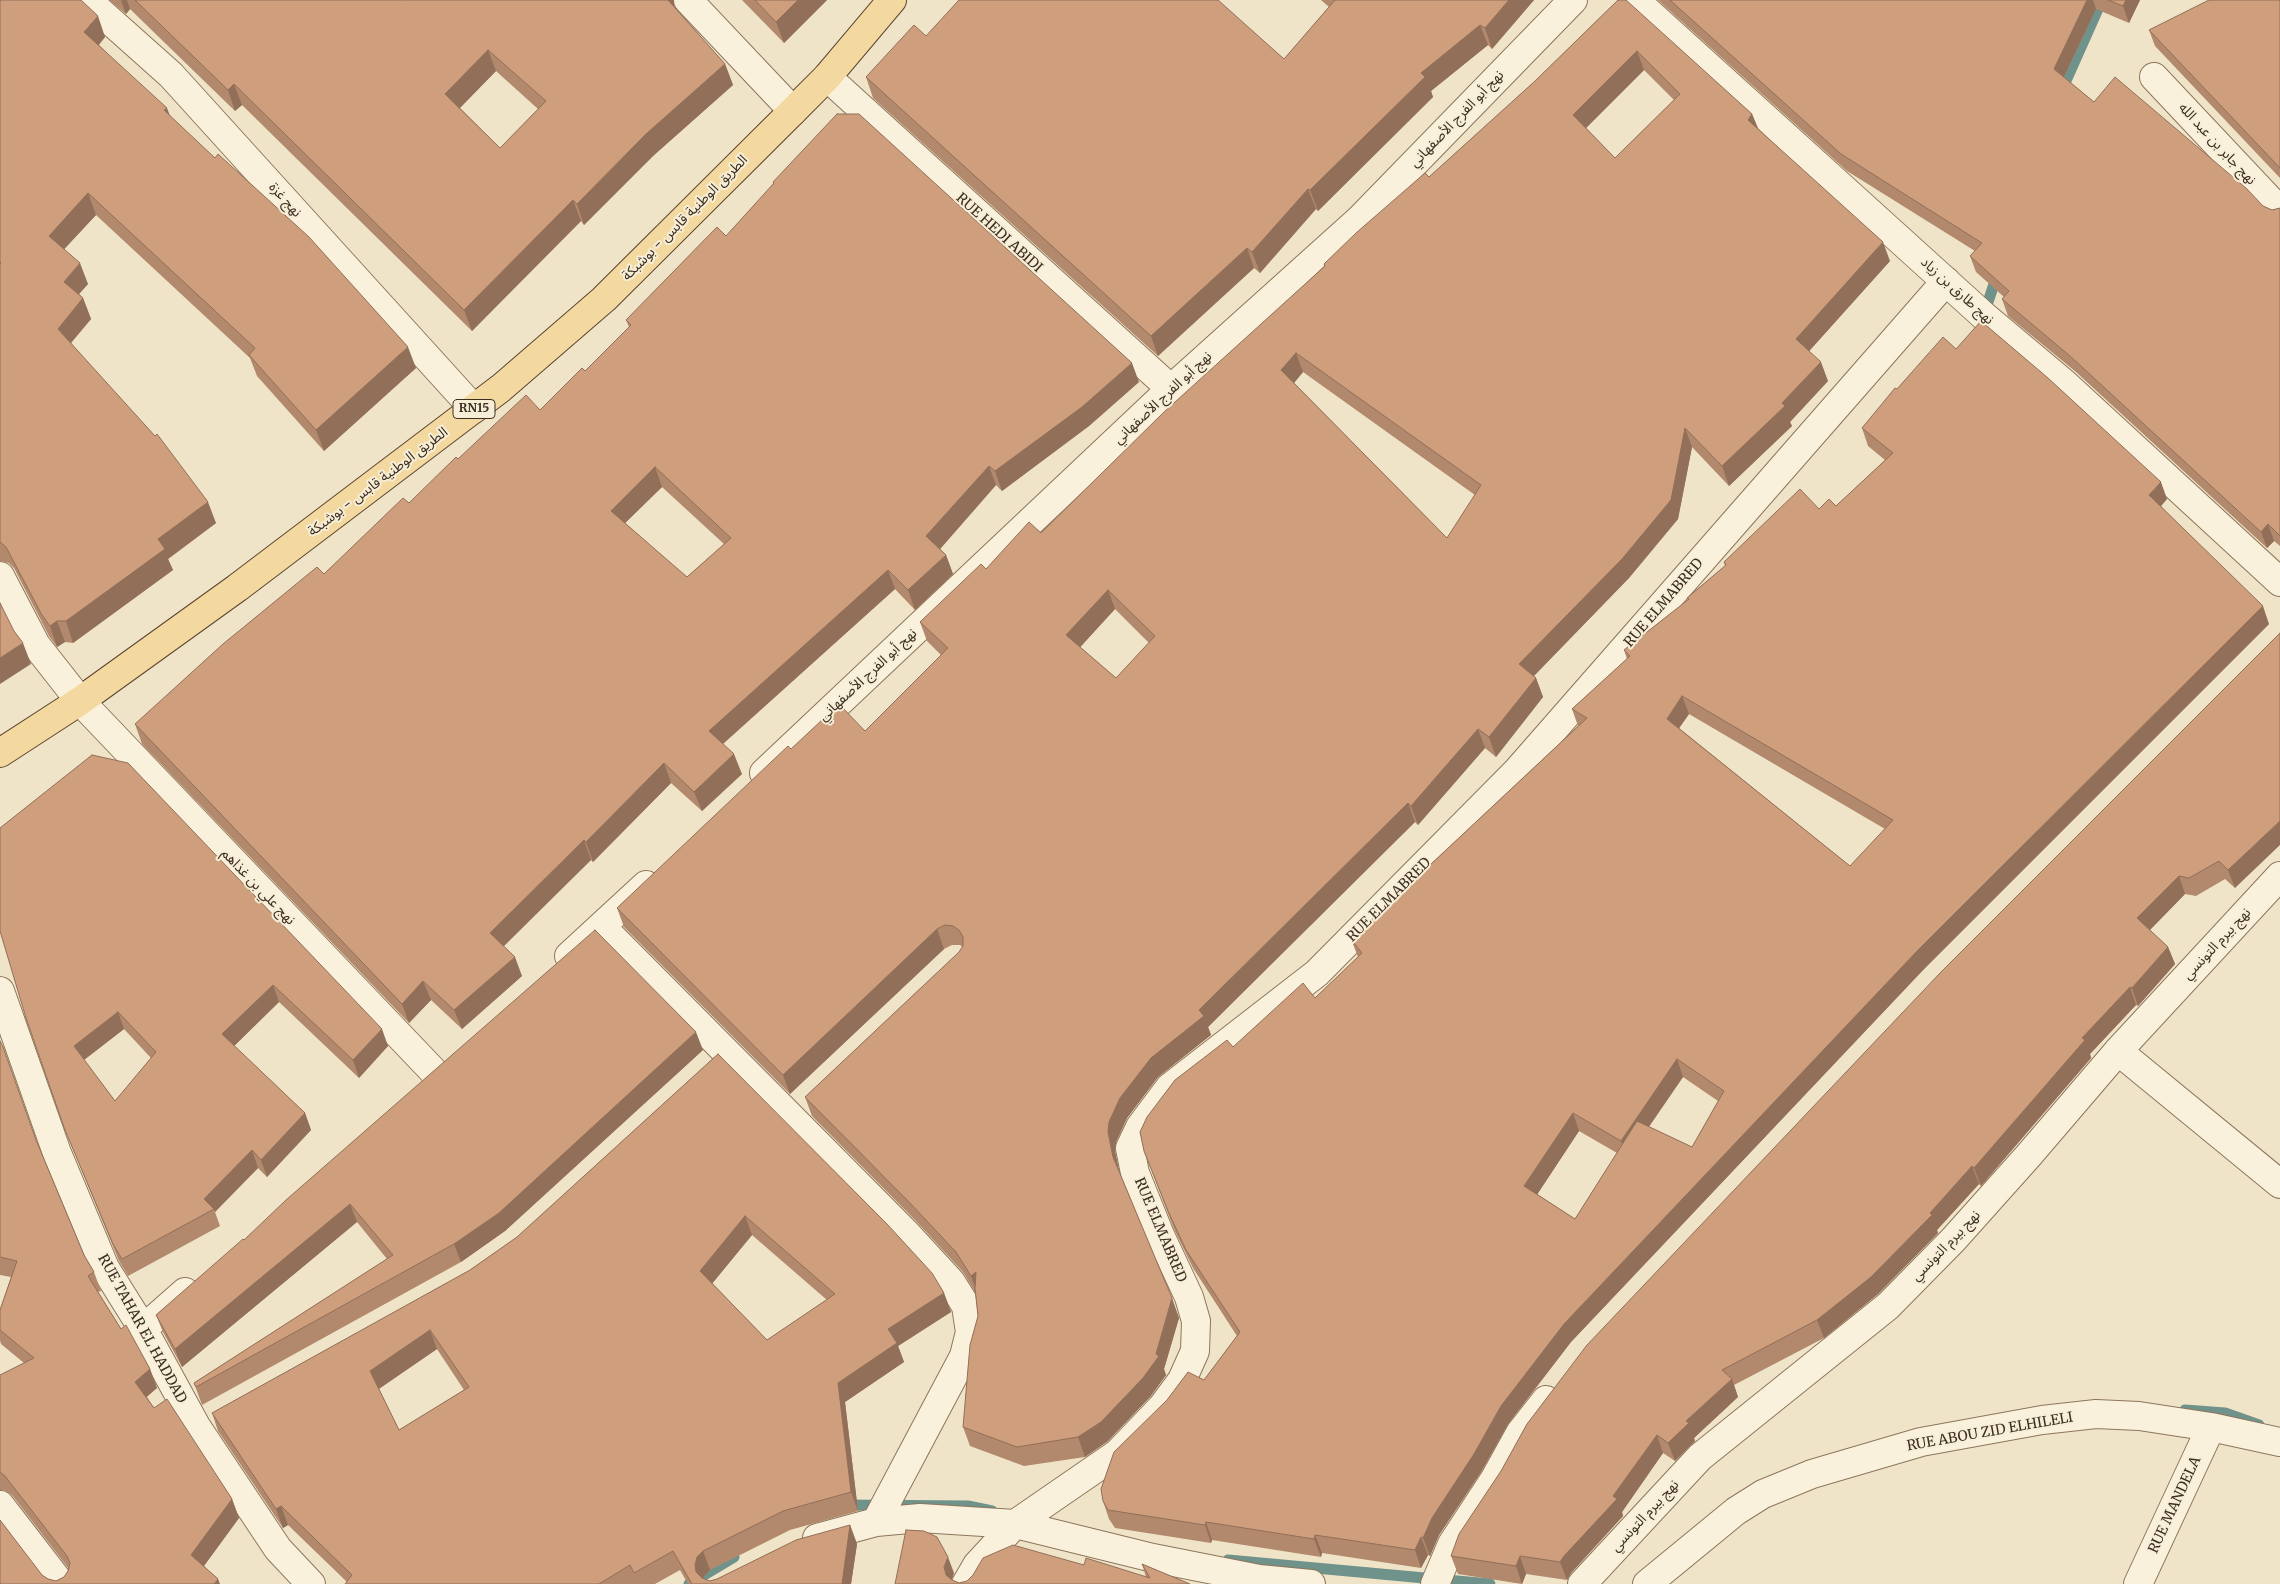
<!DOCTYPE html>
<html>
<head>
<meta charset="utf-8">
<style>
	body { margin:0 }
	canvas { display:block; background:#f0e4c8 }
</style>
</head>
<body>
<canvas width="2280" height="1584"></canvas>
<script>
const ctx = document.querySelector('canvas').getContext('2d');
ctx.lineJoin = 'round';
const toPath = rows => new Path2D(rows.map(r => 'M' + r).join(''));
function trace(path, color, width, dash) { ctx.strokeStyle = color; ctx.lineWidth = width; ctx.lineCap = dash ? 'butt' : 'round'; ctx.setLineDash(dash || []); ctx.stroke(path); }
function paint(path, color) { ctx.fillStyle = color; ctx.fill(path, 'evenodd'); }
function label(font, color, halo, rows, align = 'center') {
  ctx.font = font + ' Merriweather,"Noto Sans Arabic",serif'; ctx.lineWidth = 4; ctx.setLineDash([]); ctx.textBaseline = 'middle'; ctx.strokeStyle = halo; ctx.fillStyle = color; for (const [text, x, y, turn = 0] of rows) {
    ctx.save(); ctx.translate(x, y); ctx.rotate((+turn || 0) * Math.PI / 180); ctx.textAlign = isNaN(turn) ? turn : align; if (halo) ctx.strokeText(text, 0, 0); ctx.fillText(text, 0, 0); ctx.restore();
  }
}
trace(toPath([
	[2061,92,2102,0],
	[1984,314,1997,275],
	[2185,1410,2225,1413,2259,1425],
	[843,1505,968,1506,992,1511],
	[1228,1560,1490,1584],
	[689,1584,734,1557]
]), '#6f938a', 11);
const minor = toPath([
	[87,0,171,75,474,409],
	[1635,0,1984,316,2065,384,2280,582],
	[827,77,1171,389],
	[2154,77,2280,211],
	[0,576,36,645,80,701,436,1074],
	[764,773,1171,389,1359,220,1573,0],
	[602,927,905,1232,951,1282,966,1306,970,1332,964,1356,876,1522],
	[569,956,646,885],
	[0,991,57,1153,105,1268,143,1329,196,1426,278,1549,311,1584],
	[2118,1051,2280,1184],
	[143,1329,185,1292],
	[0,1505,61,1584],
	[817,1538,876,1522,920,1518,1015,1524,1153,1558,1259,1579,1311,1584],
	[966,1584,977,1565,1015,1524,1118,1453,1162,1407,1182,1380,1195,1351,1196,1321,1189,1297,1160,1235,1135,1173,1130,1148,1140,1127,1170,1087,1317,973,1518,770,1946,281],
	[1435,1584,1452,1544,1494,1480,1520,1433,1546,1400],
	[1582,1584,1700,1457,1888,1306,1953,1240,2029,1155,2118,1051,2280,876],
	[1647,1584,1736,1511,1763,1494,1812,1474,1921,1442,2042,1420,2096,1414,2139,1416,2211,1427,2280,1442],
	[2138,1584,2211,1427]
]);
const tertiary = toPath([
	[688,0,793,111]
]);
const primary = toPath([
	[0,753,80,701,237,588,501,388,604,299,793,111,827,77,892,0]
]);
trace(minor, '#8d765c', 30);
trace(tertiary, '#8d765c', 30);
trace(primary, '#5b4430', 30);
trace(minor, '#faf1dc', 28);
trace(tertiary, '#faf1dc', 28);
trace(primary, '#f3d9a0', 28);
paint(toPath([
	[0,0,105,37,99,45,170,116,416,368,324,451,257,376,250,358,96,215,64,249,88,284,79,294,83,298,91,319,71,343,216,523,168,559,173,570,73,643,65,642,57,647,49,636,14,568,9,563,0,561],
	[109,0,674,0,674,7,725,64,733,85,653,156,584,225,581,221,472,331,242,105,235,111,130,9,126,14],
	[496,71,538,109,500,148,460,108],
	[742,0,827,0,784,43],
	[1321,0,1534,0,1492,49,1488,45,1431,91,1433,97,1318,211,1316,209,1260,273,1254,268,1158,356,873,98,866,77,926,36,1284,59,1329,7],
	[1618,0,1752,114,1758,128,1890,261,1809,351,1828,381,1790,422,1792,426,1729,486,1692,447,1678,519,1629,578,1534,676,1536,678,1543,697,1496,757,1485,748,1418,825,1415,822,1208,1027,1211,1035,1158,1077,1127,1118,1116,1142,1115,1151,1119,1171,1179,1318,1164,1369,1166,1375,1150,1397,1108,1441,1085,1457,1024,1466,970,1446,963,1427,978,1316,975,1292,963,1272,916,1221,812,1116,805,1097,959,952,962,947,960,945,952,945,944,949,790,1094,624,927,617,908,791,749,865,731,941,655,927,641,920,622,986,569,1041,533,1324,266,1324,264,1429,177,1535,81],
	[1644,70,1674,100,1615,158,1586,128],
	[1303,372,1475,495,1447,538,1294,383],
	[1115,609,1149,643,1116,678,1080,647],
	[1658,0,2140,0,2129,23,2096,9,2064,77,2094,102,2263,206,2272,210,2280,208,2280,546,2274,541,2267,548,2076,372,2008,316,2002,299,2004,297,1976,272,1970,256,1975,251,1847,171],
	[2280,0,2280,178,2155,46,2149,30],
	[773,182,1139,382,1089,426,1002,491,996,485,940,549,946,555,953,574,915,610,895,589,723,744,742,774,702,811,671,783,593,862,591,860,503,946,522,976,462,1029,431,1000,409,1023,142,744,135,724,324,574,409,503,458,459,540,410,585,371,629,327,626,320,726,236,774,184],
	[662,487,724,544,687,577,625,523],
	[1956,349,2167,499,2161,506,2269,624,1925,968,1571,1342,1508,1424,1481,1472,1439,1535,1430,1556,1428,1555,1421,1568,1322,1553,1321,1557,1212,1540,1211,1543,1115,1528,1109,1519,1103,1501,1204,1380,1237,1336,1193,1268,1174,1229,1144,1151,1233,1047,1315,998,1358,957,1351,939,1578,726,1572,709,1627,659,1624,650,1688,600,1687,598,1725,566,1724,562,1819,509,1836,506,1885,460,1868,446,1862,428,1897,389],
	[1689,714,1885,829,1850,866,1679,728],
	[1683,1077,1718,1101,1692,1147,1649,1127],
	[1579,1131,1617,1153,1575,1219,1537,1194],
	[2280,633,2235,888,2225,879,2196,896,2185,894,2150,930,2168,947,2175,964,2138,1006,2136,1005,2090,1054,2091,1058,1981,1186,1979,1184,1937,1230,1938,1233,1878,1294,1824,1338,1734,1385,1738,1397,1694,1438,1695,1441,1675,1461,1663,1453,1622,1512,1623,1516,1571,1573,1567,1580,1526,1574,1522,1584,1458,1574,1451,1556],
	[0,828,388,1046,359,1078,279,1002,234,1046,305,1113,311,1130,267,1177,258,1168,215,1212,220,1226,128,1276,119,1261,72,1147,26,1018],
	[124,1029,151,1058,115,1101,84,1060],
	[0,1041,37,1144,84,1255,94,1272,101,1291,98,1292,121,1329,150,1369,157,1388,147,1397,154,1408,232,1499,239,1518,204,1566,218,1579,0,1584,42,1575,48,1579,56,1581,64,1577,68,1571,69,1569,12,1495,6,1491,0,1490,0,1375,24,1363,1,1344,0,1340,0,1310,11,1277,0,1275],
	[703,1050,505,1231,461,1262,202,1405,194,1383,387,1259,357,1222,182,1367,163,1332,156,1315,244,1240],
	[718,1054,944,1293,951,1312,898,1346,904,1362,845,1402,858,1511,790,1530,710,1570,704,1576,703,1579,710,1581,717,1579,850,1525,857,1544,851,1584,688,1584,680,1570,655,1584,345,1584,347,1582,288,1525,283,1528,218,1431,212,1413,470,1270,517,1237],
	[752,1235,827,1300,767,1340,712,1283],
	[437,1349,464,1390,399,1430,379,1389],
	[1142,1564,1190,1584,895,1584,954,1573,952,1580,959,1583,1084,1565,1146,1577]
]), '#b2896c');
paint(toPath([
	[121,0,127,0,130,9,126,14],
	[664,0,674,0,674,7],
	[798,0,827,0,784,43,776,22],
	[1509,0,1534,0,1492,49,1485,28],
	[2087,0,2093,0,2096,9,2060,85,2054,69],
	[2126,0,2140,0,2129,23,2123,6],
	[98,16,105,37,92,53,84,32],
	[1480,25,1488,45,1431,91,1433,97,1318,211,1310,190,1421,73],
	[488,50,496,71,453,115,445,94],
	[1637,51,1644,70,1580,134,1573,115],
	[725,64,733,85,653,156,584,225,577,204,646,134],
	[234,84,242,105,235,111,228,90],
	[167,108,175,129,164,110],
	[1752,114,1760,134,1748,120],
	[1308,189,1316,209,1260,273,1252,252],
	[88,193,96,215,56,258,49,236],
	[573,200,581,221,472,331,464,310],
	[1883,242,1890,261,1803,358,1796,339],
	[1247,248,1254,268,1158,356,1151,336],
	[80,263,88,284,71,303,64,282],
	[83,298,91,319,65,350,58,329],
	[408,347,416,368,324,451,316,430],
	[1296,353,1303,372,1289,389,1281,370],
	[1821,362,1828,381,1790,422,1792,426,1729,486,1722,466,1782,403],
	[1132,363,1139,382,1089,426,1002,491,995,471],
	[1685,428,1692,447,1678,519,1629,578,1526,684,1519,664],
	[989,466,996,485,934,556,926,536],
	[655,467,662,487,618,530,611,511],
	[2161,482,2167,499,2155,513,2149,495],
	[208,502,216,523,168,559,173,570,73,643,66,621,158,539],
	[2268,524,2274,541,2267,548,2261,532],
	[946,555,953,574,915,610,908,590],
	[888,570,895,589,716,750,709,731],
	[1108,590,1115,609,1074,654,1066,635],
	[2263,606,2269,624,1925,968,1571,1342,1508,1424,1481,1472,1439,1535,1430,1556,1423,1538,1432,1518,1501,1406,1564,1324,1918,950],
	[57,621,65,642,57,647,50,626],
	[23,643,31,664,0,684,0,658],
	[1536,678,1543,697,1496,757,1489,737],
	[1682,696,1689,714,1673,737,1667,719],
	[1478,729,1485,748,1418,825,1411,806],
	[734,754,742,774,702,811,694,792],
	[664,763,671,783,593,862,586,842],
	[1408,803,1415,822,1208,1027,1211,1035,1158,1077,1127,1118,1116,1142,1115,1151,1120,1176,1113,1157,1108,1132,1109,1122,1120,1098,1151,1058],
	[2280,821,2280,845,2235,888,2228,870],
	[584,840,591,860,497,953,490,933],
	[2179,876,2185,894,2144,936,2137,918],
	[937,929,944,949,790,1094,783,1075],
	[2168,947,2175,964,2138,1006,2132,988],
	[515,957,522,976,462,1029,454,1010],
	[423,981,431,1000,409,1023,402,1004],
	[273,985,279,1002,229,1051,222,1034],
	[2130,987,2136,1005,2090,1054,2091,1058,1981,1186,1974,1168,2082,1038],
	[118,1012,124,1029,80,1063,74,1046],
	[382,1029,388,1046,359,1078,353,1060],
	[696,1032,703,1050,505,1231,461,1262,454,1244],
	[1677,1059,1683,1077,1627,1158,1621,1141],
	[305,1113,311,1130,267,1177,261,1160],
	[1573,1113,1579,1131,1531,1204,1524,1186],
	[252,1150,258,1168,215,1212,214,1209,204,1199],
	[1972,1166,1979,1184,1937,1230,1938,1233,1878,1294,1824,1338,1817,1320,1930,1213],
	[350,1204,357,1222,182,1367,175,1349],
	[745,1216,752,1235,707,1290,700,1271],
	[976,1272,978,1295,971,1276],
	[944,1293,951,1312,898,1346,904,1362,845,1402,858,1511,851,1492,838,1383,888,1329],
	[1172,1298,1179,1318,1164,1369,1166,1375,1150,1397,1108,1441,1085,1457,1078,1437,1156,1354],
	[430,1330,437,1349,377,1390,370,1371],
	[150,1369,157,1388,142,1400,135,1382],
	[1732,1379,1738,1397,1694,1438,1695,1441,1675,1461,1668,1443,1686,1421],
	[1657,1435,1663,1453,1622,1512,1623,1516,1571,1573,1567,1580,1560,1562,1564,1556,1613,1496],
	[232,1499,239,1518,198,1574,191,1555],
	[281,1506,288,1525,283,1528,276,1509],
	[1206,1522,1212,1540,1211,1543,1205,1525],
	[850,1525,857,1544,851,1584,842,1584],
	[1315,1535,1322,1553,1321,1557,1314,1539],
	[1421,1537,1428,1555,1421,1568,1415,1550],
	[703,1551,710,1570,704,1576,702,1584,696,1572,695,1565,697,1557],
	[1520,1556,1526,1574,1522,1584,1516,1566],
	[948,1557,954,1573,950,1584,946,1575,944,1567],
	[218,1579,220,1584,214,1584]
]), '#916f58');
const building = toPath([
	[0,0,81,0,98,16,84,32,167,108,164,110,215,158,218,154,309,237,408,347,316,430,249,355,255,348,88,193,49,236,80,263,64,282,83,298,58,329,155,436,157,434,208,502,158,539,165,549,66,621,57,621,50,626,42,615,6,547,0,542,0,264,1,263,0,262,0,0],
	[135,0,668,0,725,64,646,134,577,204,573,200,464,310,234,84,228,90,135,0],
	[488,50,546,101,500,148,445,94,488,50],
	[755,0,798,0,776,22,755,0],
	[959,0,1218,0,1284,59,1335,0,1509,0,1485,28,1480,25,1421,73,1425,77,1310,190,1308,189,1252,252,1247,248,1151,336,866,77,914,25,926,36,959,0],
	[1618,0,1626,0,1752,114,1748,120,1883,242,1796,339,1821,362,1782,403,1785,406,1722,466,1685,428,1671,500,1622,559,1519,664,1536,678,1489,737,1478,729,1411,806,1408,803,1199,1010,1204,1016,1151,1058,1120,1098,1109,1122,1108,1132,1113,1157,1172,1298,1156,1354,1159,1356,1143,1378,1101,1422,1078,1437,1017,1447,963,1427,970,1345,978,1316,975,1288,976,1272,971,1276,956,1252,909,1202,805,1097,959,952,963,946,963,937,959,930,953,926,945,925,937,929,783,1075,617,908,788,746,791,749,839,704,865,731,948,648,920,622,981,564,986,569,1029,522,1041,533,1164,412,1325,266,1324,264,1356,233,1425,173,1429,177,1535,81,1618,0],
	[1637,51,1680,94,1615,158,1573,115,1637,51],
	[1296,353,1481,485,1447,538,1281,370,1296,353],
	[1108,590,1155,636,1116,678,1066,635,1108,590],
	[1670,0,2087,0,2054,69,2094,102,2115,77,2247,189,2263,206,2272,210,2280,208,2280,536,2268,524,2261,532,2070,356,2002,299,2009,291,1970,256,1982,243,1841,154,1670,0],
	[2108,0,2126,0,2123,6,2108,0],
	[2209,0,2280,0,2280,168,2149,30,2209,0],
	[837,114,859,114,1132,363,1082,407,995,471,989,466,926,536,946,555,908,590,888,570,709,731,734,754,694,792,664,763,586,842,584,840,490,933,515,957,454,1010,423,981,402,1004,135,724,223,644,317,567,324,574,403,498,409,503,456,457,458,459,526,395,540,410,582,368,585,371,631,325,626,320,717,227,726,236,774,183,773,182,837,114],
	[655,467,731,538,687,577,611,511,655,467],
	[1981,321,2048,378,2161,482,2149,495,2263,606,1918,950,1564,1324,1501,1406,1474,1454,1432,1518,1423,1538,1421,1537,1415,1550,1315,1535,1314,1539,1206,1522,1205,1525,1108,1510,1103,1501,1101,1489,1114,1452,1167,1400,1188,1372,1204,1380,1240,1332,1186,1250,1168,1211,1144,1151,1140,1132,1147,1117,1175,1080,1227,1040,1233,1047,1303,983,1315,998,1362,953,1351,939,1587,718,1572,709,1630,656,1624,650,1689,599,1687,598,1726,565,1724,562,1800,489,1819,509,1829,499,1836,506,1893,453,1862,428,1895,388,1897,389,1943,337,1956,349,1981,321],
	[1682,696,1893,820,1850,866,1667,719,1682,696],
	[1677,1059,1724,1091,1692,1147,1637,1121,1575,1219,1524,1186,1573,1113,1621,1141,1677,1059],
	[0,603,14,631,23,643,0,658,0,603],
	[2280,633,2280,821,2228,870,2219,861,2189,878,2179,876,2137,918,2168,947,2132,988,2130,987,2082,1038,2085,1040,1974,1168,1972,1166,1930,1213,1932,1215,1871,1277,1817,1320,1722,1370,1732,1379,1686,1421,1689,1423,1668,1443,1657,1435,1613,1496,1617,1499,1564,1556,1560,1562,1520,1556,1516,1566,1451,1556,1459,1534,1501,1471,1527,1424,1587,1345,1941,972,2280,633],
	[92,755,128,763,382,1029,353,1060,273,985,222,1034,305,1113,261,1160,252,1150,204,1199,214,1209,122,1259,113,1244,65,1130,26,1018,0,931,0,828,92,755],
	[118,1012,156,1052,115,1101,74,1046,118,1012],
	[595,930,696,1032,499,1213,454,1244,196,1387,194,1383,393,1255,350,1204,175,1349,156,1315,243,1239,244,1240,286,1200,595,930],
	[0,1041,3,1047,36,1140,84,1255,94,1272,88,1276,121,1329,126,1325,150,1369,135,1382,154,1408,167,1399,232,1499,191,1555,218,1579,214,1584,0,1584,0,1520,42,1575,48,1579,56,1581,64,1577,68,1571,70,1563,67,1556,5,1476,0,1472,0,1375,34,1358,0,1330,0,1310,17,1261,0,1257,0,1041],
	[718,1054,887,1224,932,1273,944,1293,888,1329,897,1343,838,1383,851,1492,783,1511,703,1551,697,1557,695,1565,696,1572,702,1578,710,1581,717,1579,796,1540,850,1525,842,1584,692,1584,673,1551,634,1573,630,1565,599,1584,345,1584,352,1575,281,1506,276,1509,212,1413,470,1270,517,1237,718,1054],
	[745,1216,835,1294,767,1340,700,1271,745,1216],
	[430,1330,469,1387,399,1430,370,1371,430,1330],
	[906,1530,924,1531,937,1537,948,1557,944,1567,946,1575,952,1580,959,1583,967,1581,973,1575,983,1558,1013,1545,1084,1565,1086,1558,1150,1578,1142,1564,1190,1584,895,1584,906,1530]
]);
paint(building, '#cf9f7d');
trace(building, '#916f58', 1);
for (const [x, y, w] of [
	[474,409,42]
]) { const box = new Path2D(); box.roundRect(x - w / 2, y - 9.5, w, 19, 4); ctx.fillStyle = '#f7eed8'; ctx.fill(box); trace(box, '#3d2e20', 1); }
label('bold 12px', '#3d2e20', null, [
	["RN15",474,409]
]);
label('14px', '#3d2e20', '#f7eed8', [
	["نهج أبو الفرج الأصفهاني",1457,119,-46],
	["نهج جابر بن عبد الله",2217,144,47],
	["نهج غزة",285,200,48],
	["الطريق الوطنية قابس - بوشبكة",685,218,-45],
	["RUE HEDI ABIDI",999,233,42],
	["نهج طارق بن زياد",1957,291,42],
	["نهج أبو الفرج الأصفهاني",1163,398,-43],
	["الطريق الوطنية قابس - بوشبكة",378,482,-37],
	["RUE ELMABRED",1664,603,-49],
	["نهج أبو الفرج الأصفهاني",868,675,-43],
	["نهج علي بن غذاهم",258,887,46],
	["RUE ELMABRED",1389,900,-45],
	["نهج بيرم التونسي",2217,944,-47],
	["RUE ELMABRED",1160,1230,67],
	["نهج بيرم التونسي",1946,1246,-46],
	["RUE TAHAR EL HADDAD",142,1329,61],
	["RUE ABOU ZID ELHILELI",1990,1432,-10],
	["RUE MANDELA",2175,1505,-65],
	["نهج بيرم التونسي",1645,1516,-47]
]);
</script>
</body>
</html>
